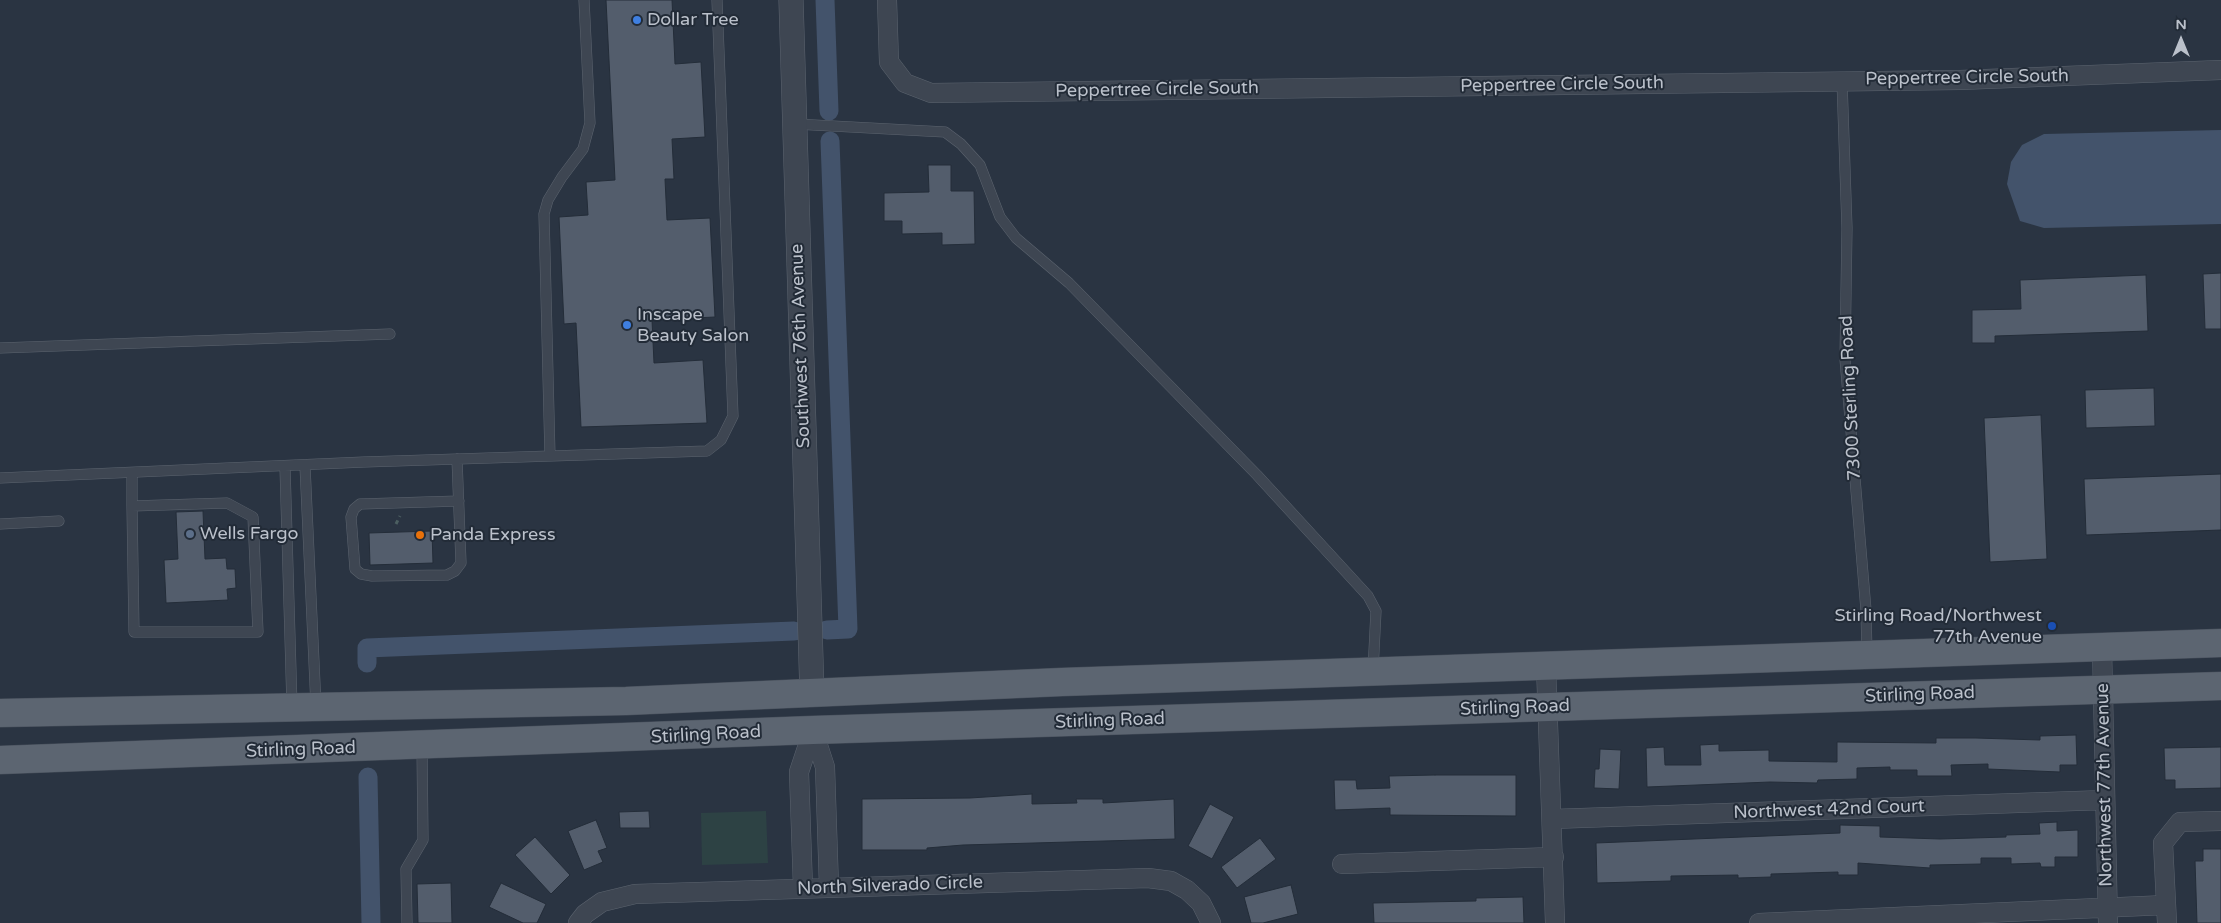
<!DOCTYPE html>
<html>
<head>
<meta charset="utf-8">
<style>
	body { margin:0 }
	#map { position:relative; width:2221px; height:923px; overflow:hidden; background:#2a3442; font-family:"Varela Round",sans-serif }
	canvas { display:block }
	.north { position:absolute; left:2156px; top:15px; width:50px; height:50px; -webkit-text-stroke:4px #222b37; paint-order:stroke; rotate:0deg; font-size:14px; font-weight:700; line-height:20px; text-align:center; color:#bbc1cb }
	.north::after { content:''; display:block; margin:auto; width:18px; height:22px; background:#bbc1cb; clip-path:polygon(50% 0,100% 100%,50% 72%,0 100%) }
</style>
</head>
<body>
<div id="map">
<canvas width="2221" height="923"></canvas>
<div class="north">N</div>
</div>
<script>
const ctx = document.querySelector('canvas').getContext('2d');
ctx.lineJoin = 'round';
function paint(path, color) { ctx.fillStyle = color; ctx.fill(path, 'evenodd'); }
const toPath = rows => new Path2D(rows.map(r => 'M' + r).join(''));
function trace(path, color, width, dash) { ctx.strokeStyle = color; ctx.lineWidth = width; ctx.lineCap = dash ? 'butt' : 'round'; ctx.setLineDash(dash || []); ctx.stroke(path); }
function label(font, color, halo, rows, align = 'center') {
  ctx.font = font + ' "Varela Round",sans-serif'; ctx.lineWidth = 4; ctx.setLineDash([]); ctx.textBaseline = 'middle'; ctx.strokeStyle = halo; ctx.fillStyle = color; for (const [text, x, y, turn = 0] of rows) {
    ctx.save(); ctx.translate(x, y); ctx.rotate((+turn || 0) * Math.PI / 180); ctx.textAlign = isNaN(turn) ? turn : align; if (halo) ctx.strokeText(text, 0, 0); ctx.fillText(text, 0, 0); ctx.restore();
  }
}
paint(toPath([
	[766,811,768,863,702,865,701,813]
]), '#2d4244');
paint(toPath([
	[2221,130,2221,224,2044,228,2020,221,2007,184,2011,162,2022,145,2044,134]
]), '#43536b');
trace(toPath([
	[825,0,829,111],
	[827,630,848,629,830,141],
	[367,663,367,648,794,631],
	[368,777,371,923]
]), '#43536b', 19);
const building = toPath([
	[606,0,672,0,675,64,701,62,705,137,672,139,674,179,665,179,667,220,710,218,715,317,652,320,654,363,703,360,707,423,581,427,576,323,564,324,559,217,588,215,586,182,615,180,606,0],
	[928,165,951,165,951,191,974,191,975,244,942,245,942,233,902,234,902,221,884,221,884,193,929,192,928,165],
	[2221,273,2221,329,2205,329,2203,274,2221,273],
	[2146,275,2148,331,1995,336,1995,343,1972,343,1972,310,2021,309,2020,280,2146,275],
	[2154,388,2155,426,2086,428,2085,390,2154,388],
	[2041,415,2047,559,1990,562,1984,418,2041,415],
	[2221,474,2221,530,2086,535,2084,479,2221,474],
	[203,511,205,559,226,558,227,569,235,569,236,588,227,589,228,600,166,603,164,560,178,559,176,512,203,511],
	[432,531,433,563,370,565,369,533,432,531],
	[2076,735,2077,765,2060,765,2060,772,1988,769,1988,764,1951,765,1952,776,1917,776,1917,770,1890,770,1890,767,1857,768,1857,779,1818,780,1817,783,1770,782,1647,787,1646,748,1664,747,1665,765,1701,765,1700,745,1719,744,1719,751,1769,750,1769,761,1837,762,1837,742,1936,743,1936,738,1976,738,2040,740,2040,736,2076,735],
	[2221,747,2221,788,2175,789,2175,780,2165,780,2164,748,2221,747],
	[1600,749,1621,750,1619,789,1594,788,1595,769,1599,769,1600,749],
	[1435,775,1516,775,1516,816,1390,815,1390,808,1335,810,1334,780,1356,780,1357,789,1390,788,1389,776,1435,775],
	[1032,794,1032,804,1077,803,1076,799,1103,799,1103,803,1174,799,1175,839,963,845,927,848,927,850,862,850,862,799,970,798,1032,794],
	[1210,804,1234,817,1212,859,1188,846,1210,804],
	[649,811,650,828,620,828,619,812,649,811],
	[596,820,607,848,598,851,603,862,584,870,568,831,596,820],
	[2057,822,2057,831,2078,830,2078,857,2055,857,2055,867,2041,867,2040,863,2011,864,2011,858,1981,858,1981,864,1930,865,1930,868,1858,863,1858,875,1838,875,1838,872,1771,874,1771,877,1738,878,1738,875,1671,876,1671,881,1597,883,1596,843,1840,833,1840,825,1880,826,1880,837,1940,839,2006,837,2006,835,2040,834,2039,823,2057,822],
	[535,837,570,875,551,894,515,855,535,837],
	[1260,838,1276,859,1237,888,1221,867,1260,838],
	[2203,849,2221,849,2221,923,2197,923,2195,861,2203,861,2203,849],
	[451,883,452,923,418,923,417,884,451,883],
	[501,883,546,904,537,923,523,923,489,907,501,883],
	[1291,885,1298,914,1263,923,1251,923,1244,897,1291,885],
	[1523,897,1524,923,1374,923,1373,903,1476,901,1476,898,1523,897]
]);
paint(building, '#535d6c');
trace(building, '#242d39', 1);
const service = toPath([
	[1842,81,1847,228,1845,359,1866,610,1867,654],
	[795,124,945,132,961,144,980,165,1000,217,1016,238,1069,283,1257,475,1368,596,1376,611,1373,671],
	[0,348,390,334],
	[550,456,544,214,548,200,562,177,583,149,590,123,584,0],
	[457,459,461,563,455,571,447,575,372,576,361,574,355,569,351,517,354,509,360,504,459,501],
	[305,466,316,706],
	[285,467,292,706],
	[132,473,132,506,134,632,258,632,253,517,227,503,132,506],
	[0,478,364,462,707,451,721,440,733,416,717,0],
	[0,524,59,521],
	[407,923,406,869,423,840,422,746]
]);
const minor = toPath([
	[887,0,889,62,905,83,931,93,1960,80,2221,70],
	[2102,647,2108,923],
	[1546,666,1555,923],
	[813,730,825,767,829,887],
	[1552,819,2105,800],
	[1342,864,1554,857],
	[803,888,799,772,813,730],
	[578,923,585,914,602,902,635,894,1148,878,1171,881,1187,890,1201,903,1211,923],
	[1759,923,2166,905],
	[2167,923,2163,843,2180,822,2221,821]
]);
const tertiary = toPath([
	[791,0,812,693]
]);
const primary = toPath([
	[0,713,626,701,1062,682,2221,643],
	[0,760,813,730,2221,686]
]);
trace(service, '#5c646f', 11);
trace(minor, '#5c646f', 20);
trace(tertiary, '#5c646f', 25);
trace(primary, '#474f5b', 29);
trace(toPath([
	[396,524,400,516]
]), '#4c5f61', 3, [4, 4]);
trace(service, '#3e4652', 10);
trace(minor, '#3e4652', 19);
trace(tertiary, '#3e4652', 24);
trace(primary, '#5c6571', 28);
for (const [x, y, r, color] of [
	[637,20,5,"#3f7fe0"],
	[627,325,5,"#3f7fe0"],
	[190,534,5,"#5c6f8a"],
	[420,535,5,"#e8710a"],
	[2052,626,5,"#1a4fb4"]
]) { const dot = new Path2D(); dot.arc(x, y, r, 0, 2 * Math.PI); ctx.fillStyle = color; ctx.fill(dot); trace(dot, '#222b37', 2); }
label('18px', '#bbc1cb', '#222b37', [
	["Dollar Tree",647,20],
	["Inscape",637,315],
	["Beauty Salon",637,336],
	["Wells Fargo",200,534],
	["Panda Express",430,535],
	["Stirling Road/Northwest",2042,616,"right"],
	["77th Avenue",2042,637,"right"]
], 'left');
label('18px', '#bbc1cb', '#222b37', [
	["Peppertree Circle South",1967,78,-1],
	["Peppertree Circle South",1562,85,-1],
	["Peppertree Circle South",1157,90,-1],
	["Southwest 76th Avenue",801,346,-92],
	["7300 Sterling Road",1851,398,-93],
	["Stirling Road",1920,695,-2],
	["Stirling Road",1515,708,-2],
	["Stirling Road",1110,721,-2],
	["Stirling Road",706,735,-3],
	["Stirling Road",301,750,-2],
	["Northwest 77th Avenue",2105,785,-91],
	["Northwest 42nd Court",1829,810,-2],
	["North Silverado Circle",890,886,-2]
]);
</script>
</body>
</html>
